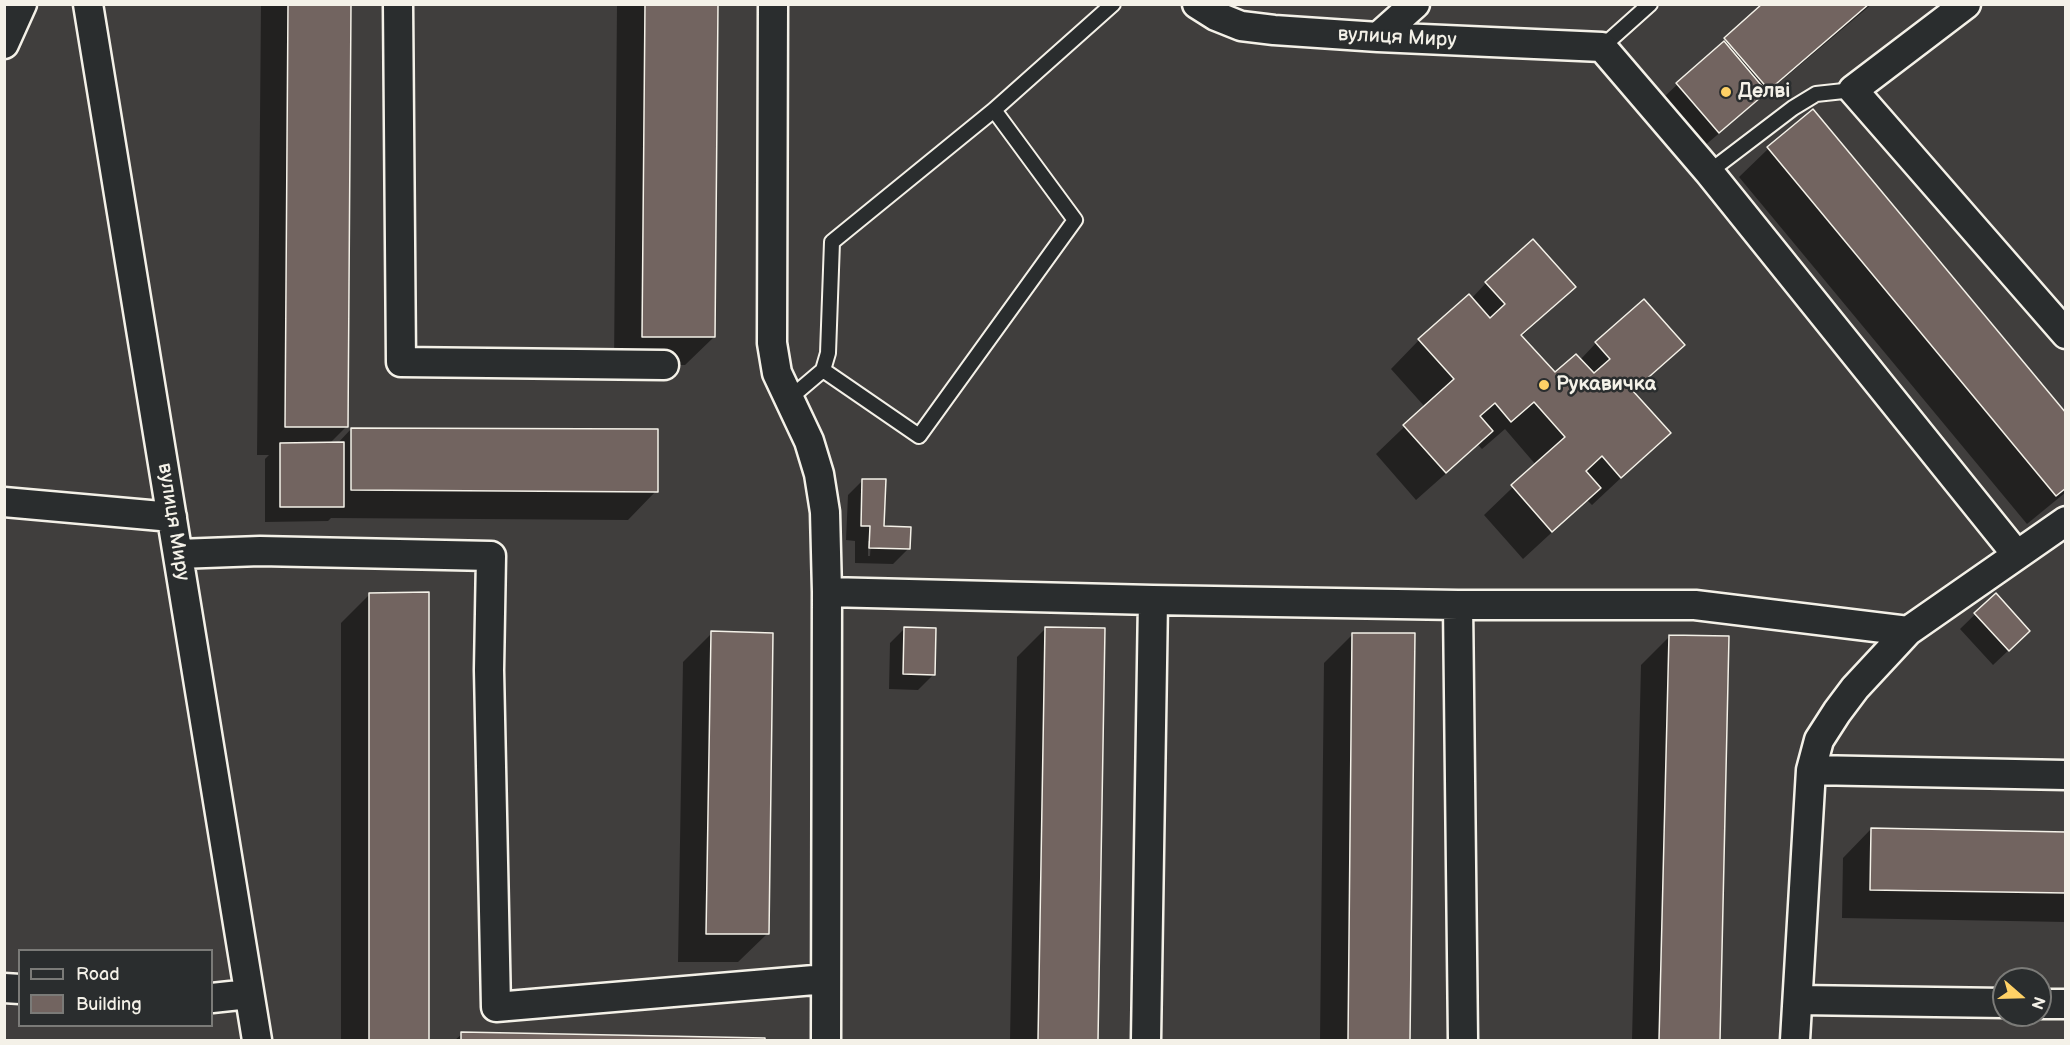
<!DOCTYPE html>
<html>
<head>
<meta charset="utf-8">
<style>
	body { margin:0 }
	#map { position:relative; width:2070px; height:1045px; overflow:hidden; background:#403e3d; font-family:"Balsamiq Sans",sans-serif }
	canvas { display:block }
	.frame { position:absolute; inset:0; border:6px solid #f4f1e8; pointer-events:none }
	.legend { position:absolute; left:18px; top:949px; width:195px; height:78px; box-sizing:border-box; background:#2a2d2e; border:2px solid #7b7b78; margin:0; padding:8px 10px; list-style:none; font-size:18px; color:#f4f1e8 }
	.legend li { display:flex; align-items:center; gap:12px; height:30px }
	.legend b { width:30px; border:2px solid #7b7b78 }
	.north { position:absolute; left:1992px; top:967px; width:60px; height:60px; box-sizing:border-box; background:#2a2d2e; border:2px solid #7b7b78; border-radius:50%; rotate:110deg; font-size:16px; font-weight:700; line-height:24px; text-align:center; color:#f4f1e8 }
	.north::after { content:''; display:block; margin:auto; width:21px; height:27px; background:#ffd166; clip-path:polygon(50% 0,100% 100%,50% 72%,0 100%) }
</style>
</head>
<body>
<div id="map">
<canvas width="2070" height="1045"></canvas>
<div class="frame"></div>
<ul class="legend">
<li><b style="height:8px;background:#2a2d2e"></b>Road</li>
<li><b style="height:16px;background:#726460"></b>Building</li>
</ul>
<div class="north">N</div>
</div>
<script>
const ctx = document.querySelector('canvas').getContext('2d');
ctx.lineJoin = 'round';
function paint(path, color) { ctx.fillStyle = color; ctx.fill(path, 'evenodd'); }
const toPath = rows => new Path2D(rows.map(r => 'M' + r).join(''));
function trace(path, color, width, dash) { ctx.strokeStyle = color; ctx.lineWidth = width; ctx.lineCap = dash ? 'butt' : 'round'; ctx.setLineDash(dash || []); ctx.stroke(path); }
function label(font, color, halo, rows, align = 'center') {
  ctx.font = font + ' "Balsamiq Sans",sans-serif'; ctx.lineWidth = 5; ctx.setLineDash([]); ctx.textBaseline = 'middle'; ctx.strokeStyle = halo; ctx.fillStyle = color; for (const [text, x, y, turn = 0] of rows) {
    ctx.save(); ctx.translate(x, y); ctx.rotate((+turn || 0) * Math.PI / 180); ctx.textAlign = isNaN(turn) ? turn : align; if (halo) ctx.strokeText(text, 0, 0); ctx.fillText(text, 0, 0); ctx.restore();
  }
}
paint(toPath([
	[261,4,349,4,346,427,329,444,337,444,351,429,656,491,628,520,331,518,328,521,265,522,265,459,269,455,257,455],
	[617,4,717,4,714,337,685,365,614,365],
	[1765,4,1872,4,1703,147,1662,99,1725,39],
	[1813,111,2066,416,2066,492,2027,524,1739,177,1768,149],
	[1486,283,1574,287,1521,337,1555,375,1580,360,1596,343,1682,345,1633,392,1669,433,1592,505,1587,500,1523,559,1484,515,1536,465,1505,429,1482,449,1478,445,1416,500,1376,454,1425,407,1391,369,1419,340,1471,299],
	[863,480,883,527,908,549,893,564,855,563,855,541,846,540,848,495],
	[868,541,871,541,870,556,868,556],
	[370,594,427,594,428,1040,341,1040,341,623],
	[1995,595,2013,646,1993,665,1960,629],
	[905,628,934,674,918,690,889,689,890,643],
	[1046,628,1103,629,1096,1040,1010,1040,1017,657],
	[712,633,767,934,738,962,678,962,683,662],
	[1353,634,1414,635,1409,1040,1320,1040,1324,663],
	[1670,636,1727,638,1718,1040,1632,1040,1641,665],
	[1871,829,2066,833,2066,922,1842,918,1843,858],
	[462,1034,764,1039,455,1040]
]), '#0007');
const building = toPath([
	[288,4,351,4,348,427,285,427,288,4],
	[645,4,718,4,715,337,642,337,645,4],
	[1762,4,1869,4,1769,90,1724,38,1762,4],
	[1724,41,1767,92,1719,133,1676,83,1724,41],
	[1813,109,2066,413,2066,488,2056,496,1767,147,1813,109],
	[1533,239,1576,287,1521,335,1555,372,1576,354,1594,373,1610,359,1595,342,1644,299,1685,345,1633,391,1671,433,1621,478,1602,456,1586,471,1601,488,1552,532,1511,485,1565,437,1534,402,1511,422,1495,403,1480,416,1493,431,1446,473,1403,425,1454,379,1418,339,1469,294,1490,318,1505,304,1485,282,1533,239],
	[351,428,658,429,658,492,351,490,351,428],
	[344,442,344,507,280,507,280,443,344,442],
	[862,479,886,479,884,526,911,527,910,549,869,548,870,526,861,526,862,479],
	[429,592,429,1040,369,1040,369,593,429,592],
	[1996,593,2030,631,2009,651,1974,613,1996,593],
	[904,627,936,628,935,675,903,674,904,627],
	[1045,627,1105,628,1098,1040,1038,1040,1045,627],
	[711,631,773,633,769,934,706,934,711,631],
	[1352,633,1415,633,1410,1040,1348,1040,1352,633],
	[1669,635,1729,636,1720,1040,1659,1040,1669,635],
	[1871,828,2066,832,2066,893,1870,890,1871,828],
	[461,1032,765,1038,765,1040,461,1040,461,1032]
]);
paint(building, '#726460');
trace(building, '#f4f1e8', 1.5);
const service = toPath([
	[1602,47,1650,4],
	[1709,172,1793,108,1816,94,1853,90],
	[823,370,919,436,1075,220,994,110],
	[790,398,823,370,828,353,832,242,994,110,1113,4]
]);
const minor = toPath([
	[88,4,257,1040],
	[398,4,401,362,664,365],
	[773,4,772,343,777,373,809,441,819,474,825,512,827,592,826,1040],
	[1197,4,1216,16,1241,26,1274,30,1378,37,1602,47,1709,172,2017,555],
	[1966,4,1853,90,2066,334],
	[1378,37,1415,4],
	[4,44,22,4],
	[4,502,172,517],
	[178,554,260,551,491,556,489,670,496,1007,826,979],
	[827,592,1153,600,1458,605,1695,605,1908,631],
	[1458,605,1463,1040],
	[1811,770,2066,775],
	[4,988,20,989],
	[212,998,249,994],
	[1799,1000,2004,1003],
	[2040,1004,2066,1004],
	[1146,1040,1153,600],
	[1795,1040,1811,770,1819,740,1837,712,1855,688,1908,631,2066,521]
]);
trace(service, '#f4f1e8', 18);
trace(minor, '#f4f1e8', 33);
trace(service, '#2a2d2e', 14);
trace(minor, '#2a2d2e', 28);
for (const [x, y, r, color] of [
	[1726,92,6,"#ffd166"],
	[1544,385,6,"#ffd166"]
]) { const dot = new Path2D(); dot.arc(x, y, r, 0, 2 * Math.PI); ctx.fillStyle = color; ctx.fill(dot); trace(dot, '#2a2d2e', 2); }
label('20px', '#f4f1e8', '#2a2d2e', [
	["вулиця Миру",1397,38,3],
	["вулиця Миру",173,522,81]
]);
label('bold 20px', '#f4f1e8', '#2a2d2e', [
	["Делві",1738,92],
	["Рукавичка",1556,385]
], 'left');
</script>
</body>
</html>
